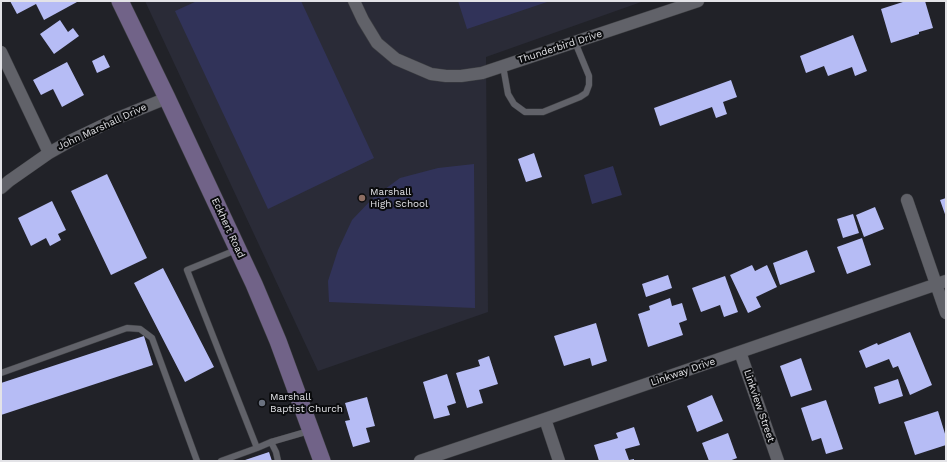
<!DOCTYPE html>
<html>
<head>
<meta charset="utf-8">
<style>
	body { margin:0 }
	#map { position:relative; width:947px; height:462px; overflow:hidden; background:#212228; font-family:"Work Sans",sans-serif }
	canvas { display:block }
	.frame { position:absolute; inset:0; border:2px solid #e3e3e7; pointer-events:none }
</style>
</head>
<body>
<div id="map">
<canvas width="947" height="462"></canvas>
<div class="frame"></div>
</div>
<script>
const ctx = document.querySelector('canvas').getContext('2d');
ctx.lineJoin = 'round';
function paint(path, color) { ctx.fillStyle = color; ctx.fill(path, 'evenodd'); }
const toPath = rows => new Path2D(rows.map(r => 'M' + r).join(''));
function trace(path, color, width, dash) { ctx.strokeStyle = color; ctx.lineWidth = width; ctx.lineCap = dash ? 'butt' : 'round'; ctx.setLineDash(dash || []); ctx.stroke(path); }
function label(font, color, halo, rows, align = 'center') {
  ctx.font = font + ' "Work Sans",sans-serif'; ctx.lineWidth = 4; ctx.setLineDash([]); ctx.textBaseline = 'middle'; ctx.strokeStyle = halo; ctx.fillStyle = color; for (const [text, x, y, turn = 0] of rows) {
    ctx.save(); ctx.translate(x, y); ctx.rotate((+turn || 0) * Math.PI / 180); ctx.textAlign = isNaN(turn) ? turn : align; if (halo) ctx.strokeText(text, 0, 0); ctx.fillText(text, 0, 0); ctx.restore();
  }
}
paint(toPath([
	[145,1,644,1,486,57,488,312,318,371]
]), '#2a2b37');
paint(toPath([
	[197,1,301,1,374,158,268,209,175,11],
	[458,1,550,1,467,29],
	[474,164,475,308,329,302,328,281,338,250,352,220,373,198,400,178,438,168],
	[613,166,622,195,592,204,584,175]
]), '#313359');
paint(toPath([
	[10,1,77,1,77,2,44,20,36,4,17,14],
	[906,1,925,1,933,28,919,32,919,34,891,43,881,9],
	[60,20,68,32,73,28,79,36,54,54,40,34],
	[853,35,867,71,855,76,852,67,828,76,824,66,806,73,800,56],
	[104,55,110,67,97,73,92,61],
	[67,62,84,95,62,107,53,89,41,95,33,80],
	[731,80,737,97,723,102,727,114,716,118,712,107,660,126,654,108],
	[534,153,542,177,526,182,518,159],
	[107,174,147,258,111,275,71,191],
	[946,198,946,217,940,200],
	[52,201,66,230,58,234,61,240,50,246,46,238,31,246,18,218],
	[875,207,884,229,864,237,856,215],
	[853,214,859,233,843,238,837,219],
	[862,238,871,265,847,274,837,247],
	[807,250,815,272,780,285,773,263],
	[752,265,755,271,767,265,777,287,756,297,761,307,748,313,730,275],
	[163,268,214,367,185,382,134,283],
	[668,275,672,288,646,297,642,284],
	[725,276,738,312,724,317,720,305,701,312,692,288],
	[670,298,672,306,682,303,687,320,679,323,683,335,648,347,638,314,650,310,649,306],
	[596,323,607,361,592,366,590,358,564,366,554,336],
	[910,332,932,385,910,395,898,366,893,368,889,359,866,368,859,351,877,343,878,345],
	[144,336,153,365,1,415,1,383],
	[489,356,498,384,479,390,483,403,467,408,456,373,480,366,478,360],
	[801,358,812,390,791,397,780,366],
	[447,374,456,403,447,406,450,415,434,419,423,382],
	[898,379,903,396,879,404,874,387],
	[712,395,723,421,697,432,687,406],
	[367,397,375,426,366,428,370,442,353,447,345,421,350,420,345,403],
	[826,400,843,449,826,454,821,438,812,441,801,408],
	[938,411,946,437,946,445,915,455,904,422],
	[634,427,640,445,625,449,629,460,634,459,634,461,599,461,594,445,618,438,616,433],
	[728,433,737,458,729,461,709,461,702,443],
	[269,452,272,461,242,461]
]), '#b6bcf5');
const lane = toPath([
	[503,66,508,94,514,104,525,112,543,112,580,97,586,93,589,85,589,76,575,42],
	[236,250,187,270,257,448],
	[1,373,127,328,140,329,152,338,197,461],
	[271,442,276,452,278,461],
	[221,461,257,448,271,442,309,431]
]);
const street = toPath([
	[354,1,363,20,377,43,396,59,431,74,446,76,461,76,482,73,698,1],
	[1,52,49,153],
	[1,188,9,181,49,153,72,140,118,118,167,98],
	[907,200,946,313],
	[740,352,778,461],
	[545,419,559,461],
	[420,461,545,419,946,281]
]);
const secondary = toPath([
	[120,1,167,98,254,284,278,341,322,461]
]);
trace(lane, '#3f4044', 7);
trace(street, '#3f4044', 13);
trace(secondary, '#3f4044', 18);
trace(lane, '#616269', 6);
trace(street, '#616269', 12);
trace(secondary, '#716388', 17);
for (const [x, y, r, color] of [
	[362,198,4,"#8d6e63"],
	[262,403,4,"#6b7280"]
]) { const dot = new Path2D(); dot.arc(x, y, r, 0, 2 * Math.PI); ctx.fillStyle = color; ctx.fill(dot); trace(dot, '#0b0c0e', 1.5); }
label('10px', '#e3e3e7', '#0b0c0e', [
	["Thunderbird Drive",560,47,-18],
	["John Marshall Drive",102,127,-25],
	["Eckhert Road",228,228,65],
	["Linkway Drive",683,372,-19],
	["Linkview Street",759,406,71]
]);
label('10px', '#e3e3e7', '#0b0c0e', [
	["Marshall",370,192],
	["High School",370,204],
	["Marshall",270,397],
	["Baptist Church",270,409]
], 'left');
</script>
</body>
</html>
